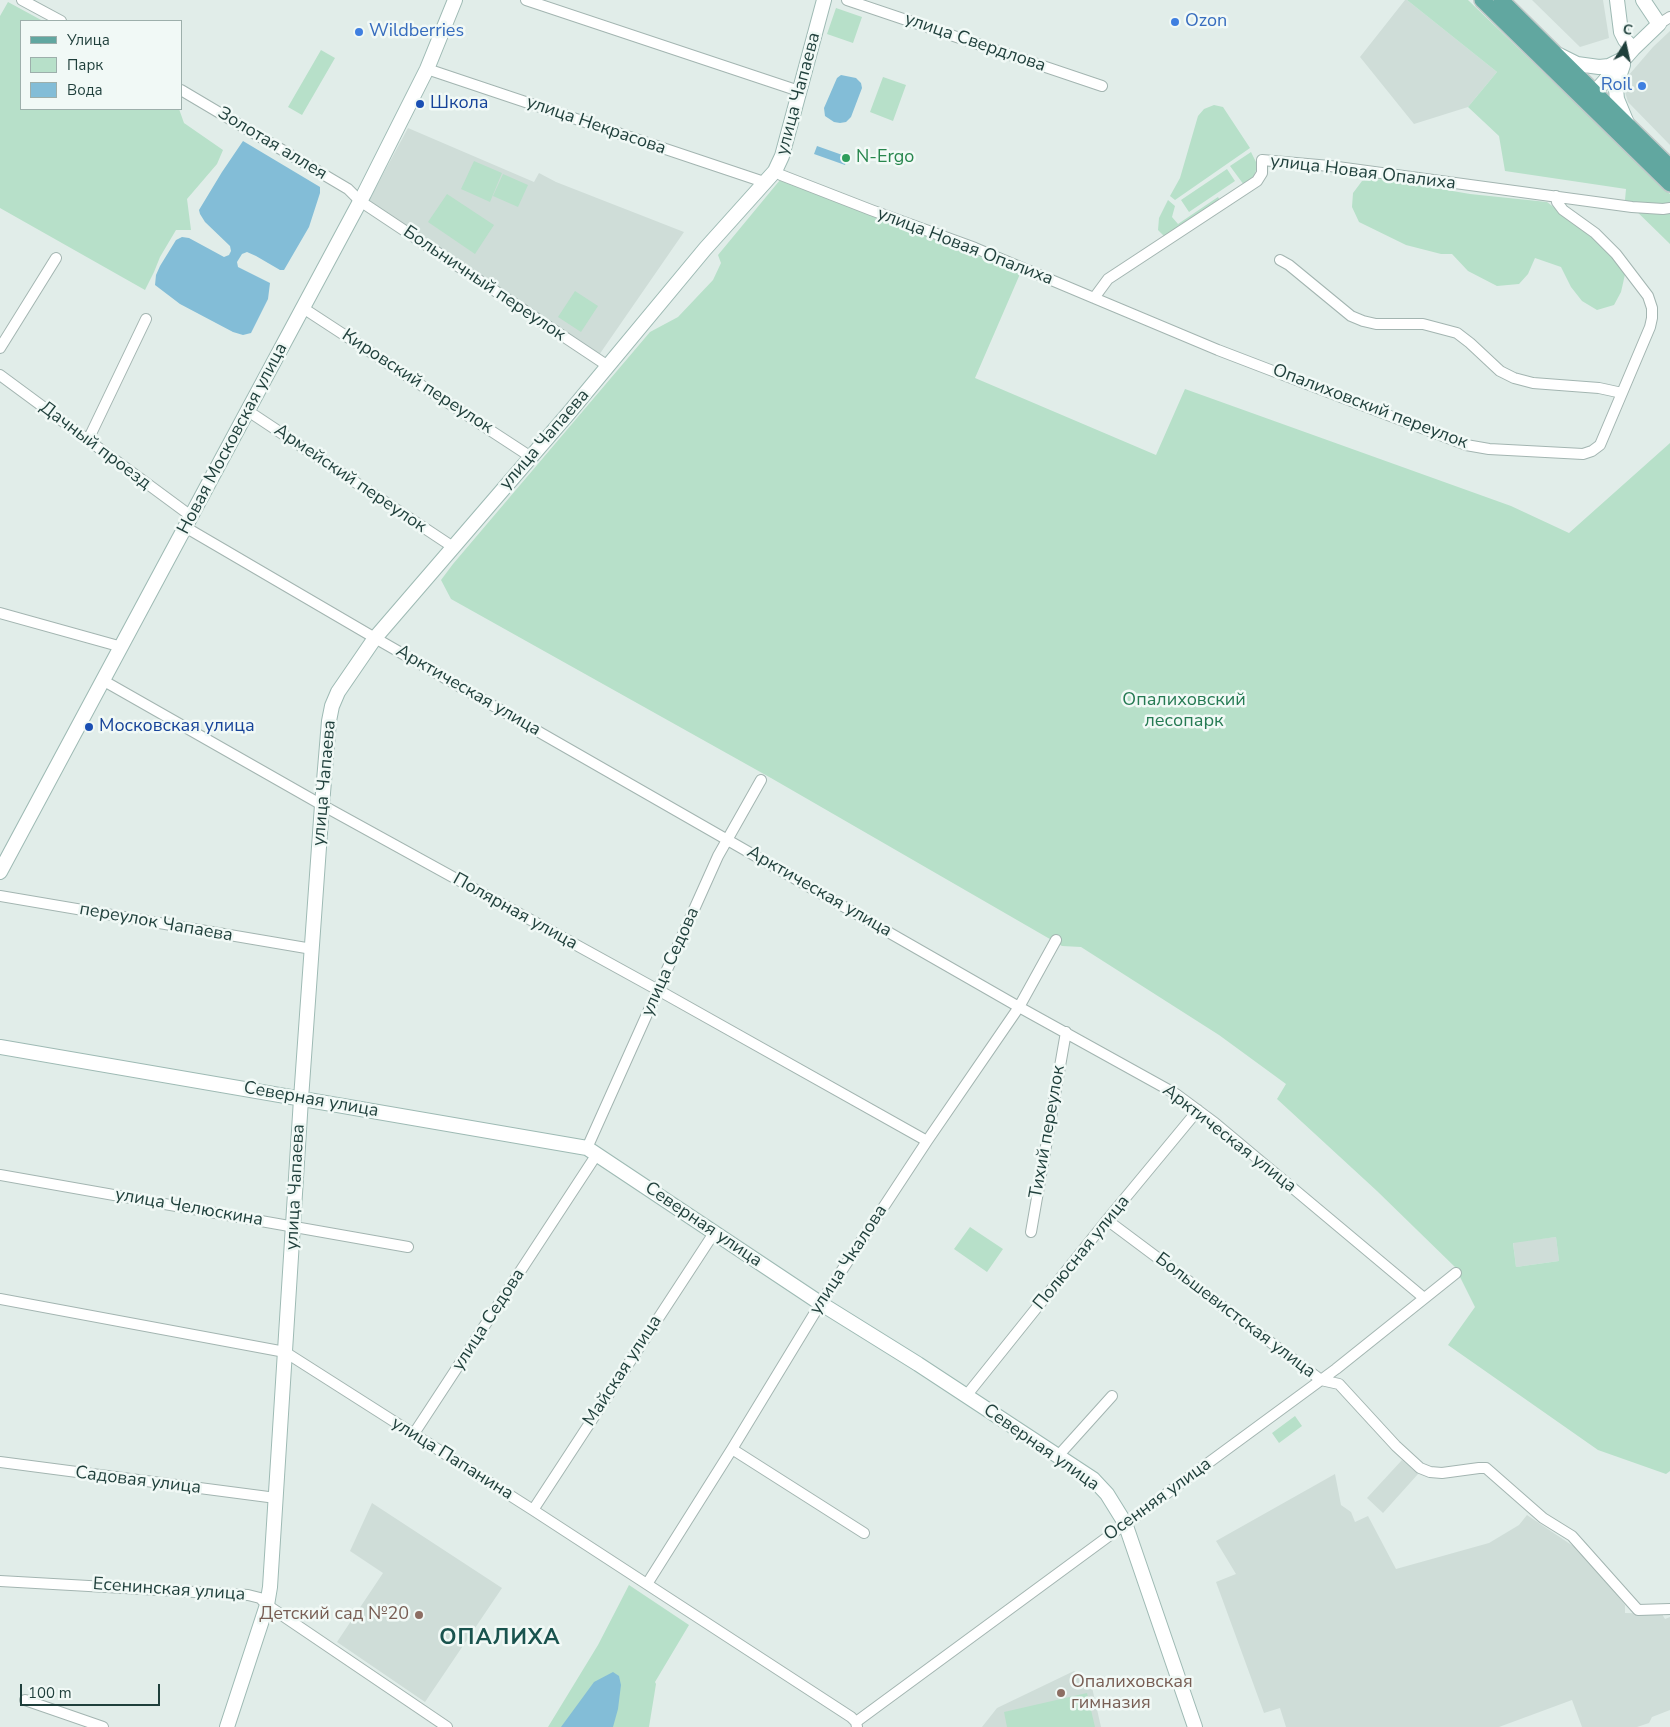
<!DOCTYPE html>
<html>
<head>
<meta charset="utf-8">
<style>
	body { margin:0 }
	#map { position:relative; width:1670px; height:1727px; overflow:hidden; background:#e1ede9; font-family:"Nunito Sans",sans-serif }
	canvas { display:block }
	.legend { position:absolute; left:20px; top:20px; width:162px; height:90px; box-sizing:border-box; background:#f1f9f6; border:1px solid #9dafab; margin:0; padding:6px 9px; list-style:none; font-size:15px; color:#1f3f3b }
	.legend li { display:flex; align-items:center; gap:10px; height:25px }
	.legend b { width:25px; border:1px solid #9dafab }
	.north { position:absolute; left:1600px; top:20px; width:50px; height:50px; -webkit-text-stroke:4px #f1f9f6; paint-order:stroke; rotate:10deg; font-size:14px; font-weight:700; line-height:20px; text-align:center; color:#1f3f3b }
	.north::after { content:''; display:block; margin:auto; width:18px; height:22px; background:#1f3f3b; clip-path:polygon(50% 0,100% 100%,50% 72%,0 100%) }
	.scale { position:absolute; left:20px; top:1684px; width:140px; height:22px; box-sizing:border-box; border:2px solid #1f3f3b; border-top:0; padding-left:6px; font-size:15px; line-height:18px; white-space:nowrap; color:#1f3f3b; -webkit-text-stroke:4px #f1f9f6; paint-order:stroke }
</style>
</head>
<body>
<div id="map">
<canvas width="1670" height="1727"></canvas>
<ul class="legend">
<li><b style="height:6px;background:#61a7a0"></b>Улица</li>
<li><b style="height:14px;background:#b7e0c9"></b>Парк</li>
<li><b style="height:14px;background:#83bdd7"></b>Вода</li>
</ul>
<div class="north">С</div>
<div class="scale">100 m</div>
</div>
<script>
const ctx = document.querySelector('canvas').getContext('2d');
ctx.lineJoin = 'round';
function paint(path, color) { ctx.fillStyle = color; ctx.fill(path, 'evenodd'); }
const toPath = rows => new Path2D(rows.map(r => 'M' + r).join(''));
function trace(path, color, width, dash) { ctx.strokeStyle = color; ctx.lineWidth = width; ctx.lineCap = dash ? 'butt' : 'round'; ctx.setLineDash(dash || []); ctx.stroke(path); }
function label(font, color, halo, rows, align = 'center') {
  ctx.font = font + ' "Nunito Sans",sans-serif'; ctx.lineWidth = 5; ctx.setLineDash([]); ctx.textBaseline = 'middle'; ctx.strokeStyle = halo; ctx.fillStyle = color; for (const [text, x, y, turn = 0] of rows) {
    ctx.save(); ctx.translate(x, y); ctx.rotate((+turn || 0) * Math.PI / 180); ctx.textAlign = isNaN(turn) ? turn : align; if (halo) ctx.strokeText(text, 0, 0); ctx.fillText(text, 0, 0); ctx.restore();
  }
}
paint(toPath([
	[1405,0,1407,0,1497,72,1468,107,1414,124,1360,57],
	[1532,0,1603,0,1609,38,1580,47],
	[1670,31,1670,145,1628,102,1624,88,1628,76,1653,47],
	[408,128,534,182,539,173,556,182,684,232,599,355,499,288,498,284,492,280,487,281,368,202],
	[1556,1237,1559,1261,1516,1267,1513,1242],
	[1402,1460,1418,1474,1383,1513,1367,1498],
	[1335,1474,1341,1505,1351,1512,1355,1522,1368,1516,1396,1569,1489,1543,1519,1525,1527,1515,1582,1552,1625,1605,1625,1613,1662,1614,1665,1619,1670,1617,1670,1710,1652,1717,1649,1723,1637,1727,1582,1727,1572,1700,1499,1727,1286,1727,1280,1708,1264,1713,1216,1582,1236,1574,1216,1541],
	[372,1503,502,1588,425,1702,337,1642,383,1573,350,1551],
	[1074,1671,1091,1683,1101,1727,982,1727,997,1708]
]), '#cfddd8');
paint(toPath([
	[1407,0,1468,0,1670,194,1670,244,1625,200,1626,189,1505,171,1499,136,1468,107,1497,72],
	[8,2,43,21,21,21,21,109,179,109,184,123,223,150,217,164,187,199,191,230,176,230,160,257,154,272,145,290,0,208,0,16],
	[836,8,862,17,853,43,827,34],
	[321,50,335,58,302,115,288,107],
	[883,77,906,85,893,121,870,112],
	[1214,105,1223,107,1250,148,1175,200,1170,196,1180,178,1198,116,1204,109],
	[1251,152,1256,162,1256,170,1254,176,1251,181,1244,185,1230,166],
	[474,161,502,173,490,202,461,189],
	[1227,169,1235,181,1189,212,1181,200],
	[503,174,528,185,518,207,493,196],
	[1383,179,1470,194,1547,202,1593,237,1626,270,1621,292,1614,305,1597,310,1582,301,1571,287,1561,267,1535,258,1528,274,1519,284,1497,286,1468,271,1452,254,1441,254,1406,245,1359,222,1352,207,1353,193,1362,181],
	[780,180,973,254,1020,274,975,378,1156,455,1185,389,1511,506,1569,533,1670,443,1670,1471,1666,1474,1598,1450,1448,1345,1475,1307,1455,1267,1377,1191,1277,1099,1286,1084,1219,1035,1081,947,1062,946,771,778,451,599,441,580,453,564,650,332,678,317,713,280,721,263,718,255],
	[1556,1237,1559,1261,1516,1267,1513,1243],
	[447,194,494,225,475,254,428,222],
	[1218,197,1221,202,1169,237,1164,236,1158,230,1159,218,1168,200,1175,206,1172,217,1178,224],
	[575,291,598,306,581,332,558,317],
	[970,1227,1003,1249,987,1272,954,1249],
	[1295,1416,1302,1426,1279,1443,1272,1433],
	[629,1585,689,1625,655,1682,656,1684,649,1727,548,1727,598,1645],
	[1087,1693,1095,1727,1007,1727,1004,1712]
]), '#b7e0c9');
paint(toPath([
	[841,75,856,78,861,83,862,88,851,117,846,122,840,123,834,122,825,116,824,108,837,78],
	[243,141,320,187,320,193,309,227,284,270,280,270,256,256,247,252,242,254,237,262,238,267,270,283,268,299,251,333,243,335,233,332,180,304,155,285,156,275,160,266,176,240,182,237,189,238,224,257,229,255,231,251,230,246,205,222,200,214,199,210,222,172],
	[817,146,848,157,845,165,814,154],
	[613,1672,619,1676,621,1685,618,1709,613,1727,561,1727,594,1682]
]), '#83bdd7');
const street = toPath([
	[22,0,61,21],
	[526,0,799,91],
	[847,0,1102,86],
	[1659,24,1670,17],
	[427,69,764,182],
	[181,90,348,189,360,201,608,366],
	[775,171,781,175,871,210,975,248,1094,298,1108,279,1257,181,1262,173,1262,160,1330,166,1632,207,1663,209,1670,208],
	[1280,260,1289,265,1351,316,1363,321,1376,324,1423,324,1457,333,1470,343,1500,371,1514,378,1533,383,1599,388,1622,393],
	[1094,298,1218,350,1466,445,1489,449,1583,454,1592,451,1600,445,1650,327,1652,318,1652,308,1648,296,1616,254,1595,233,1563,210,1557,202,1556,196],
	[303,308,531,457],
	[0,348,56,258],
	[0,375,191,516],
	[248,411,453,547],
	[88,440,146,319],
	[185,527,375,638,1019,1007,1176,1094,1215,1123,1424,1298],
	[0,613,122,647],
	[104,681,322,805,658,990,927,1141],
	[0,896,312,949],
	[587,1148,718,856,761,780],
	[0,1175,408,1247],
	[1107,1220,1321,1380,1339,1384,1396,1446,1420,1468,1430,1472,1442,1473,1479,1468,1486,1468,1543,1518,1572,1536,1638,1610,1670,1609],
	[1031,1232,1066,1032],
	[0,1299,285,1352,533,1510,851,1717,856,1722,857,1727],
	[966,1396,1107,1220,1198,1110],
	[413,1435,597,1154],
	[732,1449,864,1533],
	[1058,1456,1112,1396],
	[0,1462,276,1498],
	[533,1510,714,1233],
	[0,1581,248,1595,260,1598,267,1605,447,1727],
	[647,1584,732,1449,825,1296,927,1141,1019,1007,1056,940],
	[25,1700,103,1727],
	[856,1722,1336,1369,1456,1273]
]);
const secondary = toPath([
	[1617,0,1621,32,1625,40,1633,49],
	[1559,55,1577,64,1599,67,1609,66,1621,60],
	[1623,65,1618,80,1616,89,1617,99,1627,123],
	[1588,100,1633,49,1659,24,1643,0],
	[0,872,364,194,427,69,455,0],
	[0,1047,587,1148,820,1303,918,1364,1093,1479,1107,1494,1125,1523,1195,1727],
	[227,1727,267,1605,270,1587,301,1099,322,805,329,721,332,706,338,692,375,638,568,414,705,249,775,171,782,156,824,0]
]);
const primary = toPath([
	[1482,0,1670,184],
	[1501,0,1670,167]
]);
trace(street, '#a3b5b1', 12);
trace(secondary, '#9ebab4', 16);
trace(primary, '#c0c9c8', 18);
trace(street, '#fff', 10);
trace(secondary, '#fff', 14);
trace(primary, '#61a7a0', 15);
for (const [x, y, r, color] of [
	[1175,22,5,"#3f7fe0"],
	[359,32,5,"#3f7fe0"],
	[1642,86,5,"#3f7fe0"],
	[420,104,5,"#1a4fb4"],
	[846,158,5,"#2e9e5b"],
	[89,727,5,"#1a4fb4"],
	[419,1615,5,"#8d6e63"],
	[1061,1693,5,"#8d6e63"]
]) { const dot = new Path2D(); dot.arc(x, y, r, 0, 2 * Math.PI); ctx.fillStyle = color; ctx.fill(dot); trace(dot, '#f1f9f6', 2); }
label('18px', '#366cbe', '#f1f9f6', [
	["Ozon",1185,22],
	["Wildberries",369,32],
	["Roil",1632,86,"right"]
], 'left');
label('18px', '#1f3f3b', '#f1f9f6', [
	["улица Свердлова",975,43,19],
	["улица Чапаева",799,94,-75],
	["улица Некрасова",596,126,19],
	["Золотая аллея",272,144,31],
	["улица Новая Опалиха",1363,173,7],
	["улица Новая Опалиха",965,247,21],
	["Больничный переулок",484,284,34],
	["Кировский переулок",417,382,33],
	["Опалиховский переулок",1370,407,21],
	["Новая Московская улица",233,439,-62],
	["улица Чапаева",545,440,-49],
	["Дачный проезд",95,446,37],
	["Армейский переулок",350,479,34],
	["Арктическая улица",468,691,30],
	["улица Чапаева",325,783,-85],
	["Арктическая улица",819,892,30],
	["Полярная улица",515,912,29],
	["переулок Чапаева",156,923,10],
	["улица Седова",671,962,-66],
	["Северная улица",311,1100,10],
	["Тихий переулок",1048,1132,-80],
	["Арктическая улица",1229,1139,38],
	["улица Чапаева",296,1187,-87],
	["улица Челюскина",189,1208,10],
	["Северная улица",703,1225,34],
	["Полюсная улица",1082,1253,-51],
	["улица Чкалова",849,1260,-57],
	["Большевистская улица",1235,1316,37],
	["улица Седова",489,1320,-57],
	["Майская улица",623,1371,-57],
	["Северная улица",1041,1448,35],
	["улица Папанина",452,1459,32],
	["Садовая улица",138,1481,7],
	["Осенняя улица",1158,1500,-36],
	["Есенинская улица",169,1590,4]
]);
label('18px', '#164399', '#f1f9f6', [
	["Школа",430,104],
	["Московская улица",99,727]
], 'left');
label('18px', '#27864d', '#f1f9f6', [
	["N-Ergo",856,158]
], 'left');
label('18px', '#257a53', '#f1f9f6', [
	["Опалиховский",1184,701],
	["лесопарк",1184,722]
]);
label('18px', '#785e54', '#f1f9f6', [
	["Детский сад №20",409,1615],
	["Опалиховская",1071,1683,"left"],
	["гимназия",1071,1704,"left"]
], 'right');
ctx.letterSpacing = '1px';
label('bold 22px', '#19534e', '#f1f9f6', [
	["ОПАЛИХА",500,1639]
]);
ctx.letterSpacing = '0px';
</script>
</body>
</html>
